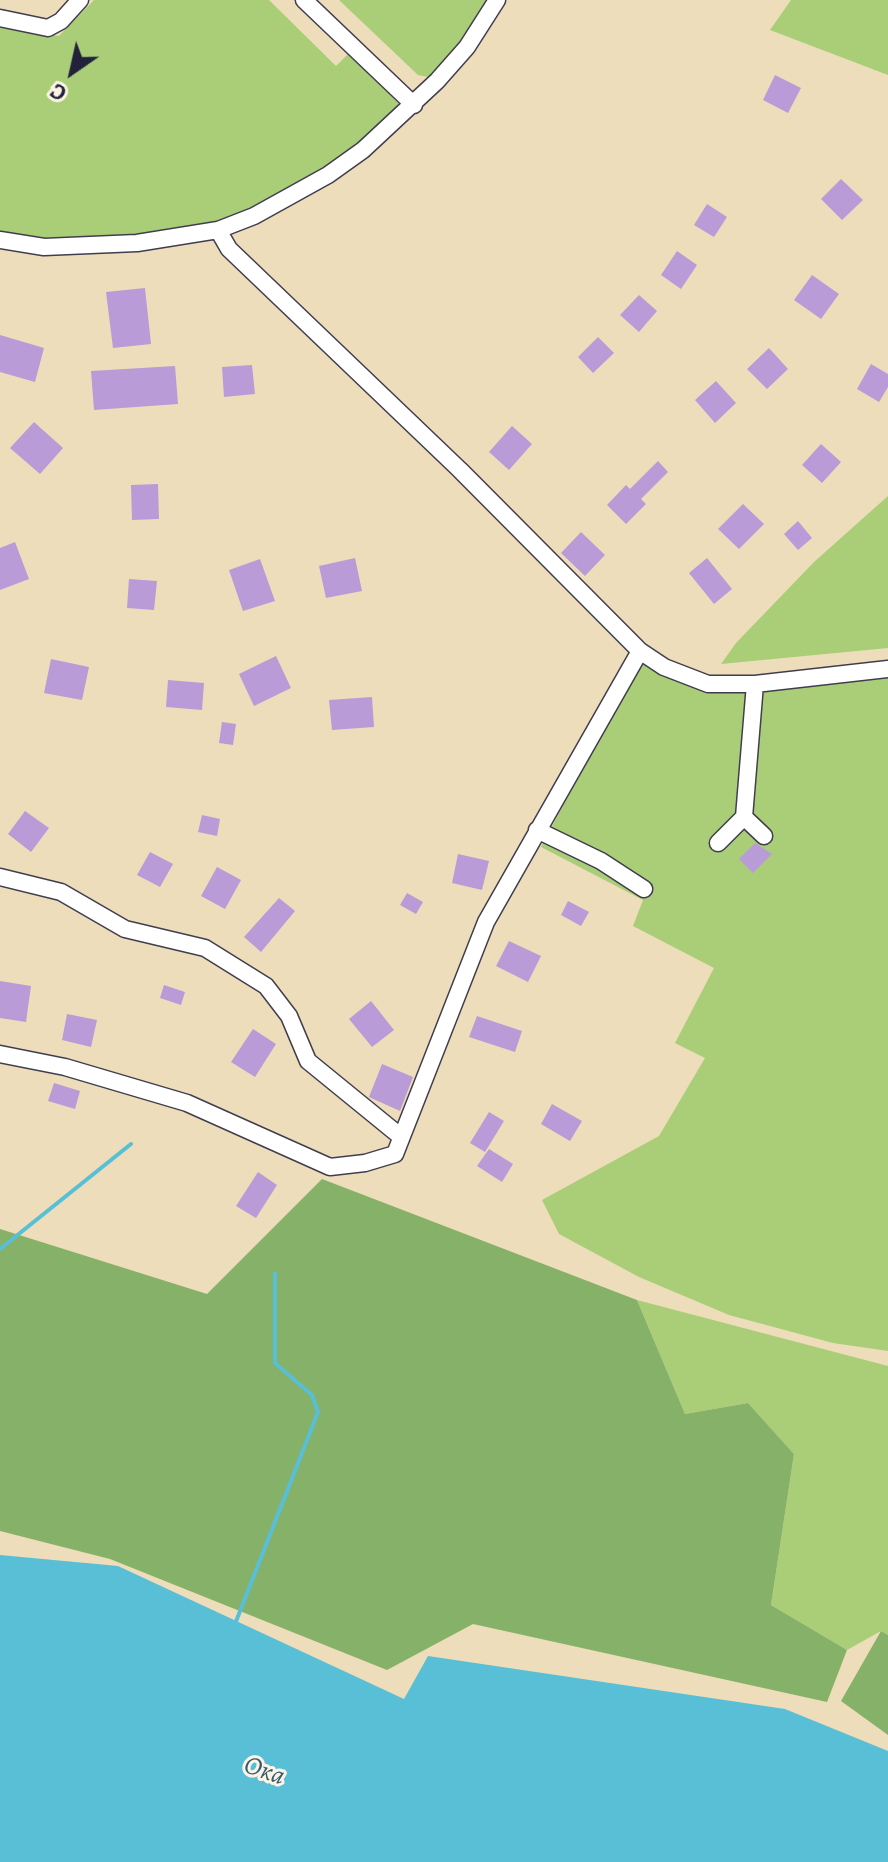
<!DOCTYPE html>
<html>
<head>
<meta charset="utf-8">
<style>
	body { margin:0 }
	#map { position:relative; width:888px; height:1862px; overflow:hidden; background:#edddba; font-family:Alegreya,serif }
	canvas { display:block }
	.north { position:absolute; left:32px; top:32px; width:80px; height:80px; -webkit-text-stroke:6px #fcf5e5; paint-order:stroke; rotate:214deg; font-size:22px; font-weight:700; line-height:32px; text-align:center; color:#22223b }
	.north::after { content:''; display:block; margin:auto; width:28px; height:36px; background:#22223b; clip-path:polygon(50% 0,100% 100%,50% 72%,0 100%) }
</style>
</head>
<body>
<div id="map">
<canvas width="888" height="1862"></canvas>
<div class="north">С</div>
</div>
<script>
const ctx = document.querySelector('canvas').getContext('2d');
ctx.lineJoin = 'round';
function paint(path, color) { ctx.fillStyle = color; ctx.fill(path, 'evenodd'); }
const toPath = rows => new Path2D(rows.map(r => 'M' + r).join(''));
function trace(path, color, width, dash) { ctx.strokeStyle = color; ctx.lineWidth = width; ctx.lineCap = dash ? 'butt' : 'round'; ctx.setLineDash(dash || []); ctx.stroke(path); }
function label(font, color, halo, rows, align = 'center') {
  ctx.font = font + ' Alegreya,serif'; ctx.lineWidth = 6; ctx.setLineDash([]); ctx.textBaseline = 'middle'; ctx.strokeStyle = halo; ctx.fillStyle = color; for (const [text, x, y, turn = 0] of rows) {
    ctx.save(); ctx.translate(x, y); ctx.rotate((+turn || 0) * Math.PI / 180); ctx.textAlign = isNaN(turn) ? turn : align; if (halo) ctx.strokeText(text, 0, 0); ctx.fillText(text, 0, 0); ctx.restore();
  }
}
paint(toPath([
	[94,0,269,0,336,66,348,54,398,103,399,111,328,169,250,212,182,231,57,243,0,233,0,27,59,36],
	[339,0,489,0,465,40,437,72,428,77,418,75],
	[791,0,888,0,888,75,770,30],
	[888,496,888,648,721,664,736,643,814,562],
	[643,655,708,683,888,677,888,1351,833,1343,729,1315,639,1277,559,1234,542,1200,659,1136,705,1058,675,1043,714,968,633,926,643,900,541,847],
	[637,1300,888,1366,888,1635,881,1631,847,1650,771,1605,794,1454,748,1403,685,1414]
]), '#a9ce77');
paint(toPath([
	[322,1179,637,1300,685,1414,748,1403,794,1454,771,1605,847,1650,827,1702,473,1624,387,1670,110,1559,0,1531,0,1229,207,1294],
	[881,1631,888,1635,888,1735,841,1701]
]), '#86b168');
paint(toPath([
	[0,1555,118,1566,404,1699,428,1656,785,1709,888,1751,888,1862,0,1862]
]), '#59bfd6');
trace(toPath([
	[0,1249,131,1144],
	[235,1624,318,1412,312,1395,275,1363,275,1273]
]), '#59bfd6', 4);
paint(toPath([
	[775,75,801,88,788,113,763,100],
	[841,179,863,200,842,220,821,199],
	[707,204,727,217,714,237,694,225],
	[677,251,697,265,681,289,661,275],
	[812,275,839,294,821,319,794,300],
	[145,288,151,344,113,348,106,292],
	[639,295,657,311,639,332,620,315],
	[0,335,44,348,35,382,0,372],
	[598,337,614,353,593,373,578,357],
	[769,348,788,369,767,389,747,369],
	[871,364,888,374,888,387,879,402,857,389],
	[252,365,255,394,224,397,222,367],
	[175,366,178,404,94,410,91,371],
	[716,381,736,403,715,423,695,400],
	[34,422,63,448,40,474,10,448],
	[512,426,532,444,509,470,489,452],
	[821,444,841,462,822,483,802,465],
	[658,461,668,472,641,499,646,504,626,524,607,505,626,485,630,489],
	[158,484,159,519,132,520,131,485],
	[743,504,764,524,739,549,718,529],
	[798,521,812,538,798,550,784,534],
	[581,532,605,555,585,576,561,553],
	[15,542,29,579,0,590,0,548],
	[355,558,362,591,326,598,319,566],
	[707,558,732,589,714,604,689,573],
	[260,559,275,601,243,611,229,570],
	[129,579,157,581,154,610,127,608],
	[276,656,291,688,254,706,239,674],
	[51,659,89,667,82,700,44,693],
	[168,680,204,683,202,710,166,707],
	[372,697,374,727,332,730,329,700],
	[222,722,236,724,233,745,219,743],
	[25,811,49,828,31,852,8,834],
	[202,815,220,819,217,836,198,832],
	[755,843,772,854,753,873,739,859],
	[150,852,173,864,160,887,137,875],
	[458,854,489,861,482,890,452,883],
	[217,867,241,880,225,909,201,896],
	[407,893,423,902,416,914,400,905],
	[279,898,295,911,261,952,244,937],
	[568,901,589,912,581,926,561,915],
	[509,941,541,956,528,982,496,966],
	[0,981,31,986,26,1022,0,1018],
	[164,985,185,992,181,1005,160,998],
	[371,1001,394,1030,372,1047,349,1019],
	[67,1014,97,1020,91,1047,62,1040],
	[477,1016,522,1031,515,1052,469,1037],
	[253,1029,276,1044,255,1077,231,1062],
	[382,1064,413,1077,400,1111,369,1097],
	[54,1083,80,1091,75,1109,48,1101],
	[552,1104,582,1121,570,1141,541,1124],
	[489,1112,504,1121,485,1152,470,1143],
	[489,1149,513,1164,502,1182,477,1166],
	[258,1172,277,1185,256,1218,236,1206]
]), '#b99bd8');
const minor = toPath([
	[304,0,414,105],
	[0,18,48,28,61,21,80,0],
	[0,240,44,247,137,243,218,230,254,216,328,175,363,150,437,81,467,47,497,0],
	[640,651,664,667,708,684,755,684,888,669],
	[755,684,744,817,764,836],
	[537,830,601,861,644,889],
	[718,843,744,817],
	[0,877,61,892,125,929,205,948,266,986,289,1016,308,1061,400,1136],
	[0,1054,65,1067,187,1103,330,1167,365,1163,395,1154,486,922,640,651,460,470,229,249,218,230]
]);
trace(minor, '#403e4e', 19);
trace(minor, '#fff', 16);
label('italic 26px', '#355971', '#fcf5e5', [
	["Ока",264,1772,19]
]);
</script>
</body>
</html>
